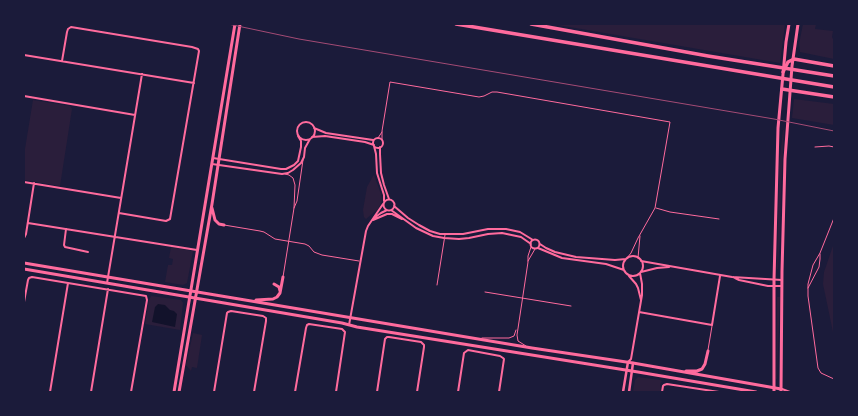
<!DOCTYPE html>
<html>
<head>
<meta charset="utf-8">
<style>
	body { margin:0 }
	#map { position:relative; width:858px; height:416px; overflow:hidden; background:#1b1b3a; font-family:"Space Grotesk",sans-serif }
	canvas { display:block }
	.frame { position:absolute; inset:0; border:25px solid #1b1b3a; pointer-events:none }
</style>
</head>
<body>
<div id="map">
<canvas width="858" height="416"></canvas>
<div class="frame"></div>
</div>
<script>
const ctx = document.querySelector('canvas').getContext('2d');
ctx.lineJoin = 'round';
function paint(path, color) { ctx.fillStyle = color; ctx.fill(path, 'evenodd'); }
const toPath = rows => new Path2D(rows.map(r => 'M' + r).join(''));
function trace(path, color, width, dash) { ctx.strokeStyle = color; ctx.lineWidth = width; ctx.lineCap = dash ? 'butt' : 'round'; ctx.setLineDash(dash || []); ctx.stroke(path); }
paint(toPath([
	[552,24,785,24,780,63],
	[803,24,816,24,815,29,833,31,832,37,834,41,834,59,800,52,799,44],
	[794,99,834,104,834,125,792,118],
	[33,100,70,106,72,109,60,186,24,180,24,155],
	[783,130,784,130,781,193,780,240,779,252,778,269,777,269,779,165],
	[374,175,381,194,382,201,378,209,366,219,364,217,363,210,367,187,373,176],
	[834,243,834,337,823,284,824,272],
	[171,247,193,251,187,283,183,285,165,282,168,265,172,265,173,259,169,258],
	[151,296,181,300,183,303,180,330,145,324,149,300],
	[777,297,780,297,777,379,776,379],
	[193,333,202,335,197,368,192,367,191,371,186,365],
	[638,377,660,380,662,381,660,384,661,392,633,392,635,380]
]), '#2a1e3b');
paint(toPath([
	[158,304,165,305,170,310,174,311,177,314,175,327,152,322,155,307]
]), '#12122b');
trace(toPath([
	[378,138,382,132],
	[382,140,382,131,390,82,479,97,484,96,492,92,497,92,670,122,655,208,638,238,631,253,627,258],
	[815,147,829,146,834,147],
	[294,208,297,201,303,160],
	[656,208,670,212,719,219],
	[834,218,820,253,813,265,808,284,808,296,818,368,821,373,834,379],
	[224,225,260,231,264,232,275,239,305,244,309,246,314,252,322,255,359,261],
	[638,258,640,236],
	[528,261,535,249],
	[283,277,294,208,295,185,293,178,289,175,285,174],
	[437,285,445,235],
	[808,288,819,267,820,259,820,254],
	[485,292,571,306],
	[482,338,509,338,514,336,516,330],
	[526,346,518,341,517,335,528,262,528,256,531,247],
	[708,350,712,326]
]), '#ff6b9d', 1);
trace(toPath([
	[24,55,194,83],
	[62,61,67,32,68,29,71,27,192,47,198,49,199,51,170,219,166,221,119,213],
	[24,96,135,115],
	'297 131a9 9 0 1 1 18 0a9 9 0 1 1-18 0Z',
	[314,128,326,133,373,140],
	[312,137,325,136,365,142,374,145],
	'373 143a5 5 0 1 1 10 0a5 5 0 1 1-10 0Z',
	[374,146,376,154,377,173,384,195,384,201],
	[380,147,380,154,381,173,384,185,389,199],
	[213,158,281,169,286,169,294,165,298,161,301,147,301,141,298,136],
	[212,164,282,174,288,173,293,170,301,163,304,157,305,148,310,139],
	[24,182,121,198],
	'383.5 205a5.5 5.5 0 1 1 11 0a5.5 5.5 0 1 1-11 0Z',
	[394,206,408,218,419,225,430,231,440,234,463,234,488,229,506,229,520,232,533,240],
	[391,210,416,228,433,236,444,238,459,239,469,238,488,234,502,233,521,237,531,244],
	[374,218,381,213,387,210],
	[373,220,387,214,392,214,402,219],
	[28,223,197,250],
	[66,229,64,245,65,247,88,252],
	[24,238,26,234,34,183],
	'530.5 244a4.5 4.5 0 1 1 9 0a4.5 4.5 0 1 1-9 0Z',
	[540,244,546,248,555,252,576,257,615,260,626,259],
	[538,248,562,258,606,264,624,270],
	'623 266a10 10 0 1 1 20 0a10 10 0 1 1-20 0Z',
	[641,261,732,277,782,280],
	[641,272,657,268,669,267],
	[629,276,636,284,638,288,641,300],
	[733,277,739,280,768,286,782,286],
	[107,283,142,74],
	[24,302,28,280,29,278,32,277,146,296,147,300,131,392],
	[639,312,712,325,720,276],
	[349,325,366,231,368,226,383,204],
	[628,362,631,359,642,295,642,284,640,273],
	[782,389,790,392],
	[50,392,68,283],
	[91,392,108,289],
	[214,392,227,313,228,312,231,311,263,316,266,318,266,321,254,392],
	[295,392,306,328,307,325,309,324,342,329,345,332,336,392],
	[377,392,385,339,387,337,389,337,421,342,424,345,424,347,417,392],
	[458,392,464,353,468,350,500,356,503,358,504,359,499,392],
	[662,392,663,386,664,385,667,384,719,392]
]), '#ff6b9d', 2);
trace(toPath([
	[623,392,628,362],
	[629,392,633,363]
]), '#ff6b9d', 2.5);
trace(toPath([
	[212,208,215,220,219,224,224,225],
	[24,263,532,348,633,363,781,389],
	[24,269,342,323,357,327,638,372,756,392],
	[274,284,279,287,280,291],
	[256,300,273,299,277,297,280,293,283,277],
	[686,371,697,371,702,369,705,364,708,351],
	[174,392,235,24],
	[179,392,212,204,240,24]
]), '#ff6b9d', 3);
trace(toPath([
	[774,392,774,280,778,128,786,42,789,24],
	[781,392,782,271,785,159,792,66,798,24]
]), '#ff6b9d', 3);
trace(toPath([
	[456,24,834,87],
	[531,24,708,56,834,76],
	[783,72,788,62,794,59,834,66],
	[782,89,834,97]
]), '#ff6b9d', 3.5);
trace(toPath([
	[228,24,299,39,774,119,834,131]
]), '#a44b75', 1);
</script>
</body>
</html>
